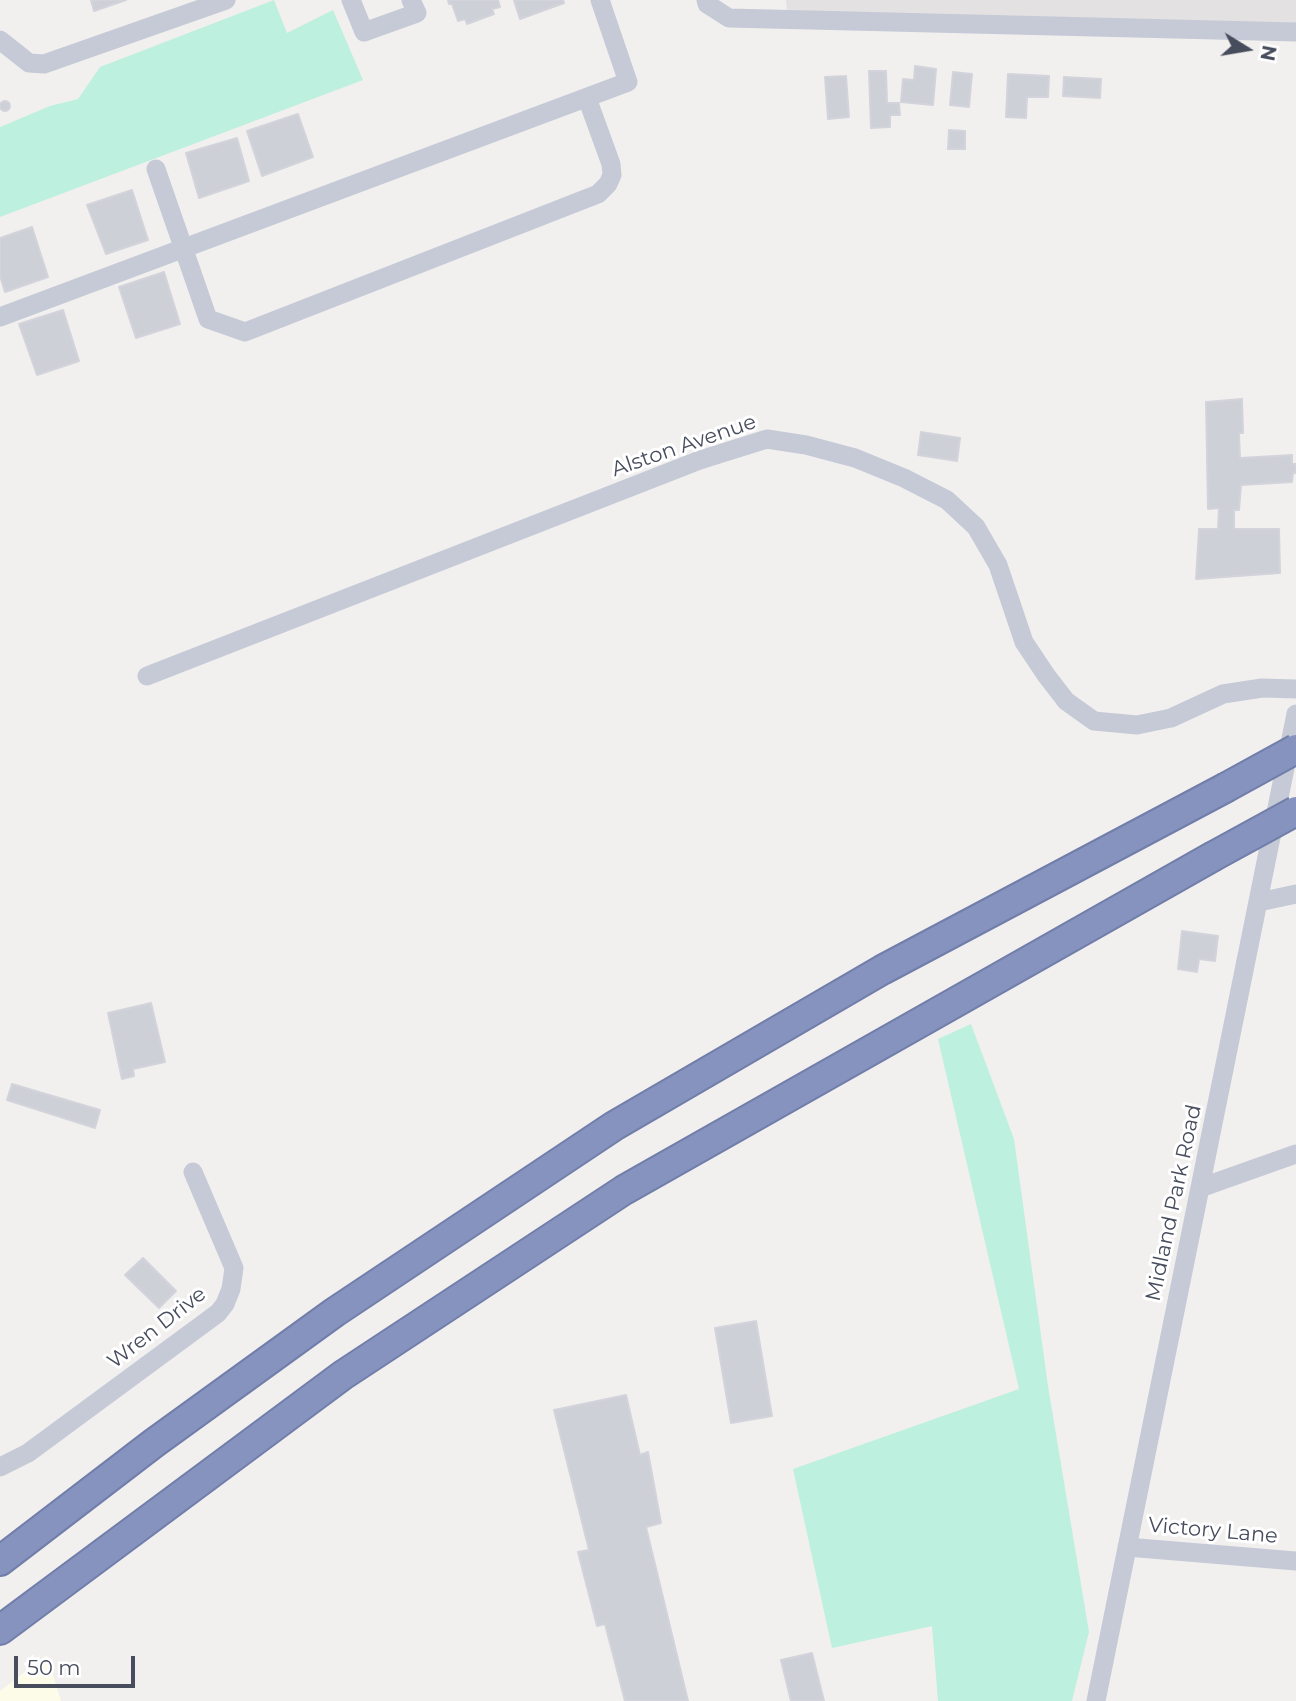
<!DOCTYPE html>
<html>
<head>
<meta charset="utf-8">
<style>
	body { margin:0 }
	#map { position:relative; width:1296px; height:1701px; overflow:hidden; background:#f2f0ef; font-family:Montserrat,sans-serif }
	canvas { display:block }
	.north { position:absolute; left:1212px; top:14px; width:70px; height:70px; -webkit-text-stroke:5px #fff; paint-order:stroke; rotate:101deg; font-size:19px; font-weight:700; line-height:28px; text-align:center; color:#474d5d }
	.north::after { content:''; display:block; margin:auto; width:24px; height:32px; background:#474d5d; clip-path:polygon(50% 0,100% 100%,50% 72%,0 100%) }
	.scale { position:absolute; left:14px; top:1656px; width:121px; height:32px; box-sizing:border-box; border:4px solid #474d5d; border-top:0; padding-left:9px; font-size:21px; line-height:24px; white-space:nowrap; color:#474d5d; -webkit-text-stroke:5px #fff; paint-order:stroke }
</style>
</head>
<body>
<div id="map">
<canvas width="1296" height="1701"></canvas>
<div class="north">N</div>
<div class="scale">50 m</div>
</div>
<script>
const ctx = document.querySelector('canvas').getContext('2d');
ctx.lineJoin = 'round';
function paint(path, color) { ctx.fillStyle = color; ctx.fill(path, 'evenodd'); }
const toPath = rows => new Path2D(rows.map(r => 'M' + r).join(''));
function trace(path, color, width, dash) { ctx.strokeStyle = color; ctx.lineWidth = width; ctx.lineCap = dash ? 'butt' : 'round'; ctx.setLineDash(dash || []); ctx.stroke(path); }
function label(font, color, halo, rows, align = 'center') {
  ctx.font = font + ' Montserrat,sans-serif'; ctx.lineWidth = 6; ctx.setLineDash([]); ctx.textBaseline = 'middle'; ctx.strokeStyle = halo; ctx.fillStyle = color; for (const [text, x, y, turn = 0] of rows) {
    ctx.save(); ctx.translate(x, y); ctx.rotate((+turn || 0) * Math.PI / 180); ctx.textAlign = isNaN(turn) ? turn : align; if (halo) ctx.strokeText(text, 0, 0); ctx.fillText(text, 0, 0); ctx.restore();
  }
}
paint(toPath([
	[47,1655,61,1701,0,1701,0,1691]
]), '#fcfce8');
paint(toPath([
	[786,0,1296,0,1296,32,788,21]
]), '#e3e1e1');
paint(toPath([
	[274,0,287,33,333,10,363,80,0,217,0,127,50,106,78,99,100,67],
	[971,1024,1014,1139,1048,1386,1089,1632,1072,1701,938,1701,932,1626,832,1648,793,1469,1019,1389,938,1039]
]), '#bdf0de');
const building = toPath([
	[91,0,126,0,94,11,91,0],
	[448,0,498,0,500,7,492,9,494,14,467,24,465,19,458,21,452,4,449,4,448,0],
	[514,0,563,0,564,3,520,19,514,0],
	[915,66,936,69,933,105,901,102,903,79,914,80,915,66],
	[869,71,886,71,887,103,899,103,900,115,890,115,890,127,871,128,869,71],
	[953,72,972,74,969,107,950,105,953,72],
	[1008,74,1049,76,1048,97,1027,97,1026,118,1006,117,1008,74],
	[846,76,849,117,828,119,825,77,846,76],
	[1064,77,1101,79,1100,98,1063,96,1064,77],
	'0 106a5 5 0 1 1 10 0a5 5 0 1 1-10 0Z',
	[298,114,313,157,262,176,247,131,298,114],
	[949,130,965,131,965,149,948,149,949,130],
	[237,138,249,181,199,198,186,153,237,138],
	[132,190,148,240,106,254,87,205,132,190],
	[32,227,48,277,5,292,0,276,0,238,32,227],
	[164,272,180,324,136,338,119,287,164,272],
	[63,310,79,361,37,375,19,324,63,310],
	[1242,399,1243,433,1239,433,1240,458,1292,455,1292,464,1296,464,1296,473,1293,473,1292,482,1241,485,1239,510,1234,510,1234,529,1279,529,1280,573,1196,579,1199,529,1218,529,1219,508,1208,509,1206,402,1242,399],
	[921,432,960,438,957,461,918,455,921,432],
	[1182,931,1218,936,1215,961,1199,959,1197,972,1178,969,1182,931],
	[151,1003,165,1062,133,1069,134,1076,122,1079,108,1013,151,1003],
	[12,1084,100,1110,95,1128,7,1100,12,1084],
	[143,1258,176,1291,159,1308,125,1275,143,1258],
	[756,1321,772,1416,731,1423,715,1328,756,1321],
	[626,1395,640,1455,648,1452,661,1523,646,1527,688,1701,625,1701,605,1624,597,1626,578,1552,589,1550,554,1410,626,1395],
	[812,1653,824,1701,791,1701,781,1660,812,1653]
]);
paint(building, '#ced0d7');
trace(building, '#d3d3db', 2);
const highway = toPath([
	[0,1561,154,1443,335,1312,614,1126,882,970,1225,788],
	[0,1630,343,1375,624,1190,1212,857]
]);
trace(highway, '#717eaa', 32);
trace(toPath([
	[351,0,364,32,417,13,411,0],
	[706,0,707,4,729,18,1296,32],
	[0,40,29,63,44,64,226,0],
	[156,169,208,319,245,332,598,194,608,184,612,175,611,164,587,98],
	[0,317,628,82,600,0],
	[147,676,700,460,767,439,806,445,855,458,904,478,947,500,976,527,998,565,1024,642,1046,675,1066,701,1094,721,1137,725,1171,718,1223,694,1262,688,1296,689],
	[1259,902,1296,894],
	[1200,1188,1296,1154],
	[0,1467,28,1453,218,1313,225,1304,231,1289,234,1268,193,1172],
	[1127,1547,1296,1561],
	[1096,1701,1296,714]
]), '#c5cad6', 19);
trace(highway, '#8693bf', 28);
const highwayBridge = toPath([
	[1225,788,1296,749],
	[1212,857,1296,811]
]);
trace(highwayBridge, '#717eaa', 32, []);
trace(highwayBridge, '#8693bf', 28);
label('21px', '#474d5d', '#fff', [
	["Alston Avenue",684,446,-19],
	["Midland Park Road",1174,1203,-78],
	["Wren Drive",157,1328,-38],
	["Victory Lane",1213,1531,5]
]);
</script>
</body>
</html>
